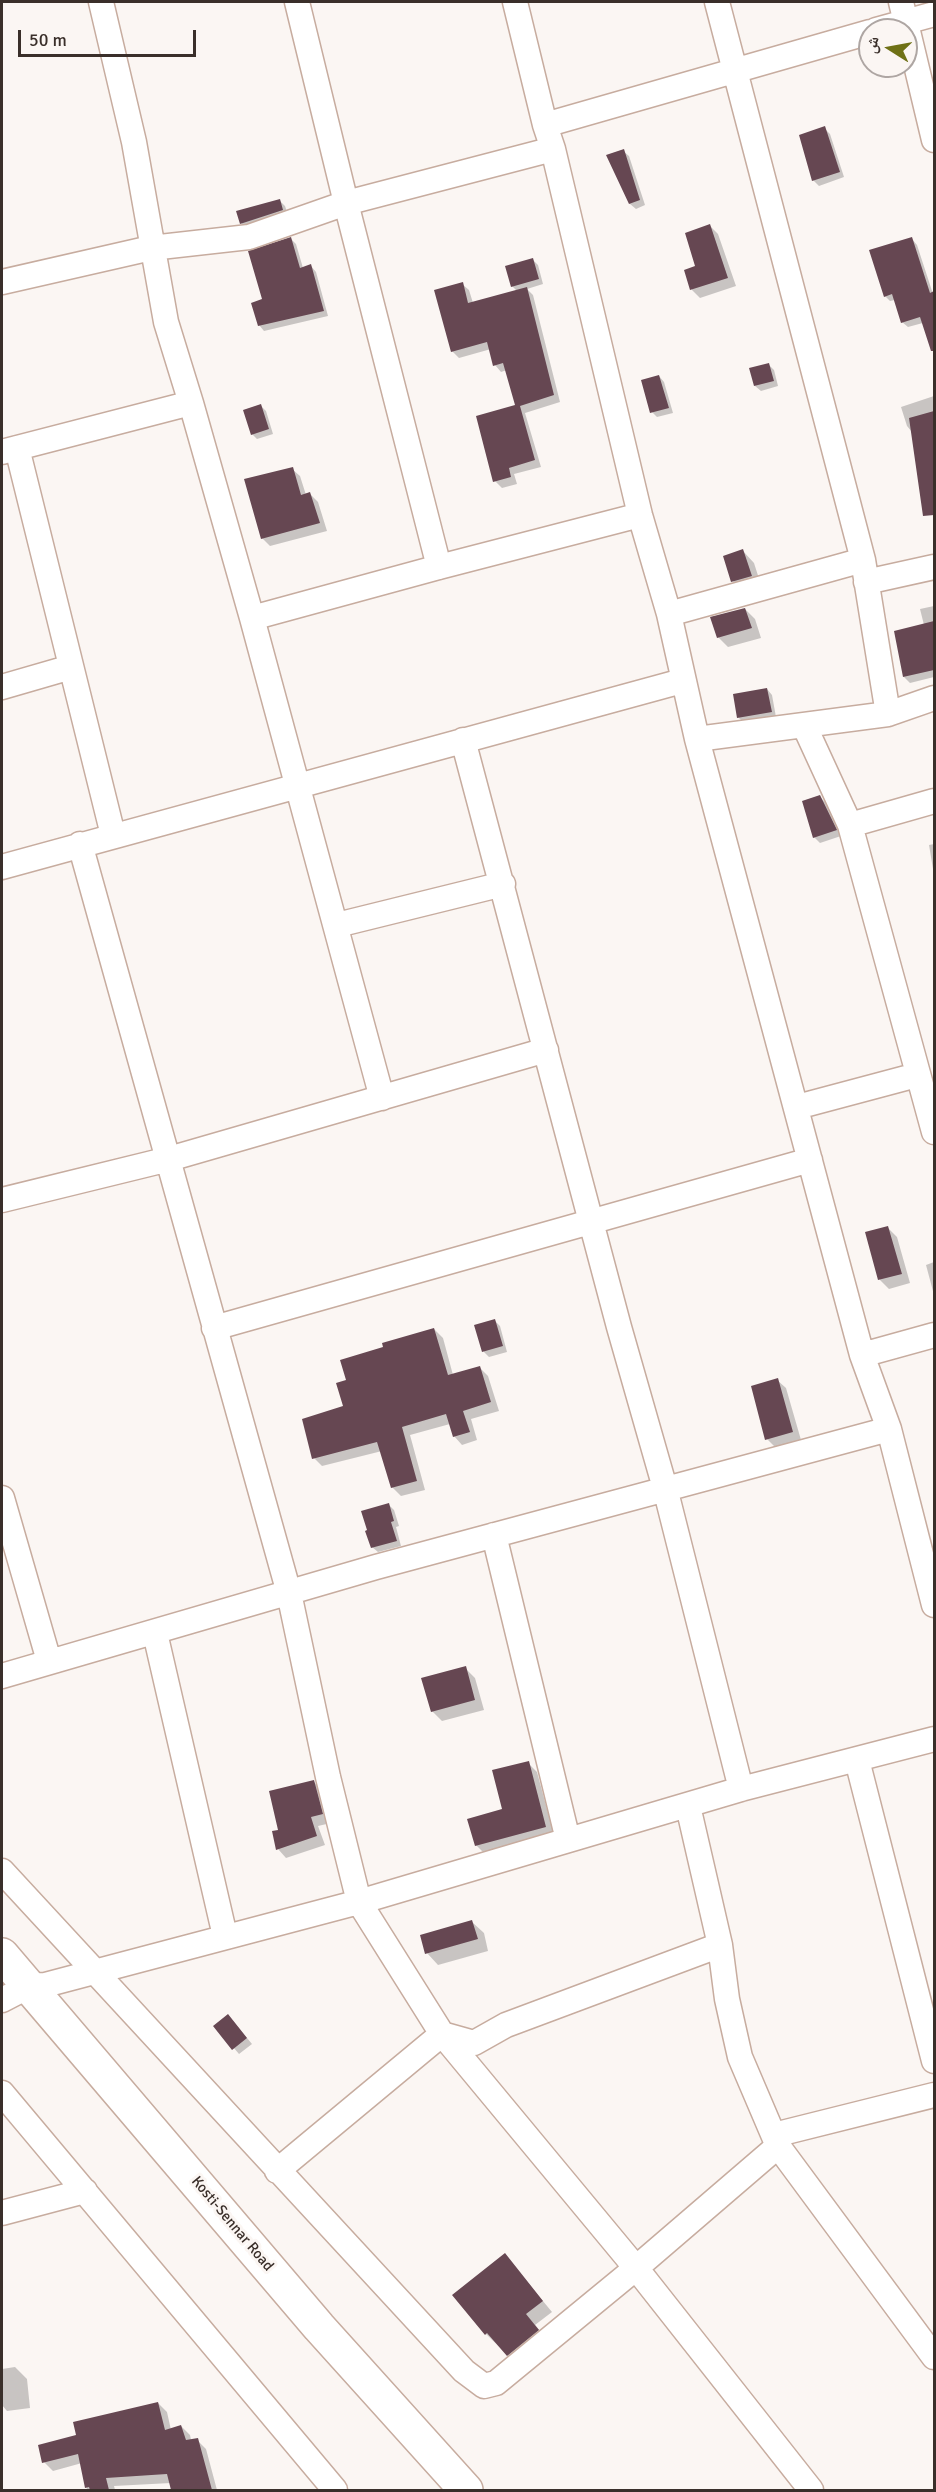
<!DOCTYPE html>
<html>
<head>
<meta charset="utf-8">
<style>
	body { margin:0 }
	#map { position:relative; width:936px; height:2492px; overflow:hidden; background:#fbf6f3; font-family:Signika,"Noto Naskh Arabic",sans-serif }
	canvas { display:block }
	.frame { position:absolute; inset:0; border:3px solid #3a2f2a; pointer-events:none }
	.north { position:absolute; left:858px; top:18px; width:60px; height:60px; box-sizing:border-box; background:#fbf6f3; border:2px solid #aea6a3; border-radius:50%; rotate:281deg; font-size:16px; font-weight:700; line-height:24px; text-align:center; color:#3a2f2a }
	.north::after { content:''; display:block; margin:auto; width:21px; height:27px; background:#6f7116; clip-path:polygon(50% 0,100% 100%,50% 72%,0 100%) }
	.scale { position:absolute; left:18px; top:30px; width:178px; height:27px; box-sizing:border-box; border:3px solid #3a2f2a; border-top:0; padding-left:8px; font-size:18px; line-height:21px; white-space:nowrap; color:#3a2f2a; -webkit-text-stroke:4px #fbf6f3; paint-order:stroke }
</style>
</head>
<body>
<div id="map">
<canvas width="936" height="2492"></canvas>
<div class="frame"></div>
<div class="north">ش</div>
<div class="scale">50 m</div>
</div>
<script>
const ctx = document.querySelector('canvas').getContext('2d');
ctx.lineJoin = 'round';
function paint(path, color) { ctx.fillStyle = color; ctx.fill(path, 'evenodd'); }
const toPath = rows => new Path2D(rows.map(r => 'M' + r).join(''));
function trace(path, color, width, dash) { ctx.strokeStyle = color; ctx.lineWidth = width; ctx.lineCap = dash ? 'butt' : 'round'; ctx.setLineDash(dash || []); ctx.stroke(path); }
function label(font, color, halo, rows, align = 'center') {
  ctx.font = font + ' Signika,sans-serif'; ctx.lineWidth = 6; ctx.setLineDash([]); ctx.textBaseline = 'middle'; ctx.strokeStyle = halo; ctx.fillStyle = color; for (const [text, x, y, turn = 0] of rows) {
    ctx.save(); ctx.translate(x, y); ctx.rotate((+turn || 0) * Math.PI / 180); ctx.textAlign = isNaN(turn) ? turn : align; if (halo) ctx.strokeText(text, 0, 0); ctx.fillText(text, 0, 0); ctx.restore();
  }
}
paint(toPath([
	[824,128,830,134,844,177,819,186,813,180],
	[623,151,629,156,645,205,636,209,630,204,608,156],
	[280,201,285,206,288,215,247,228,241,223],
	[710,226,718,234,736,286,700,298,692,290,686,271,697,267],
	[291,239,296,244,303,268,311,266,316,272,328,316,264,331,259,325,264,300],
	[912,239,917,245,933,294,934,293,934,320,908,327,902,322,895,300,890,301,885,296],
	[533,260,538,265,543,284,527,289,533,295,560,402,525,413,541,467,514,474,517,484,502,488,495,481,516,406,507,370,501,372,495,365,491,349,459,358,452,351,462,284,469,290,473,303,517,291,512,286],
	[768,364,774,370,778,386,761,391,755,386],
	[659,376,664,382,673,413,657,417,652,412],
	[934,396,934,499,933,500,912,432,907,426,901,407],
	[261,406,266,411,273,434,257,439,252,434],
	[292,469,300,476,306,495,310,494,318,502,327,531,270,546,262,538],
	[743,551,754,563,762,588,744,593,733,581],
	[934,606,934,677,910,683,904,677,924,625,920,609],
	[745,609,755,619,761,638,728,647,718,637],
	[767,689,772,695,776,717,744,723,738,717],
	[820,797,825,802,841,836,820,843,814,837],
	[934,844,934,875,929,845],
	[887,1227,897,1237,910,1283,889,1289,880,1280,867,1233],
	[934,1262,934,1295,926,1265],
	[494,1320,500,1326,507,1352,489,1357,484,1352,476,1326],
	[434,1329,443,1338,453,1375,480,1368,488,1376,499,1411,471,1419,477,1440,462,1445,454,1436,450,1424,410,1435,425,1490,401,1496,392,1487,382,1451,322,1466,314,1458,345,1407,347,1381,385,1348],
	[777,1380,786,1388,801,1440,775,1447,767,1439],
	[389,1505,394,1510,399,1526,396,1527,401,1546,378,1552,372,1547,368,1531],
	[465,1668,475,1678,484,1710,442,1721,432,1711],
	[528,1763,537,1772,554,1835,485,1854,476,1845,504,1810],
	[314,1782,322,1790,331,1823,318,1826,325,1845,286,1858,278,1849,280,1831],
	[472,1922,484,1933,488,1951,438,1965,427,1953],
	[233,2021,252,2044,239,2054,215,2026],
	[505,2255,552,2312,535,2325,548,2340,518,2365,486,2334],
	[15,2367,27,2379,30,2408,7,2411,2,2405,2,2369],
	[158,2403,167,2412,171,2430,181,2426,190,2435,191,2440,197,2440,206,2449,217,2490,173,2490,171,2483,114,2486,115,2490,87,2490,82,2463,53,2471,44,2462,78,2436]
]), '#0003');
paint(toPath([
	[825,126,840,172,812,181,799,135],
	[624,149,640,200,629,204,606,155],
	[280,199,283,210,240,224,236,211],
	[710,224,728,278,690,290,684,270,695,266,685,233],
	[291,237,300,268,311,264,324,311,258,326,251,303,262,299,248,251],
	[912,237,930,293,934,291,934,351,931,351,920,317,901,323,892,294,884,297,869,250],
	[533,258,539,279,511,287,505,266],
	[463,282,468,303,527,287,554,395,520,406,535,460,509,468,511,477,493,482,476,416,515,405,503,363,493,366,487,342,451,352,434,290],
	[769,363,774,381,754,386,749,368],
	[659,375,669,408,650,413,641,380],
	[261,404,269,429,251,435,243,410],
	[934,411,934,515,923,516,909,418],
	[293,467,301,495,310,492,320,523,261,539,244,479],
	[743,549,752,576,731,582,723,556],
	[745,608,752,628,717,638,710,617],
	[934,621,934,670,903,677,894,631],
	[767,688,772,712,737,718,733,694],
	[820,795,837,830,813,838,802,801],
	[888,1226,902,1274,878,1280,865,1232],
	[495,1319,503,1346,482,1352,474,1325],
	[434,1328,448,1375,480,1366,491,1402,463,1411,470,1432,453,1437,446,1414,402,1427,417,1481,391,1488,377,1442,312,1459,302,1419,343,1406,336,1383,346,1380,340,1360,383,1347,382,1343],
	[778,1378,793,1432,765,1440,751,1386],
	[389,1503,394,1521,391,1522,397,1541,371,1548,365,1531,367,1530,361,1511],
	[466,1666,475,1700,431,1712,421,1678],
	[529,1761,546,1827,475,1846,467,1819,502,1809,492,1770],
	[314,1780,323,1814,311,1817,317,1836,276,1850,272,1831,278,1830,269,1791],
	[472,1920,478,1939,425,1954,420,1935],
	[228,2014,247,2038,232,2050,213,2026],
	[505,2253,543,2301,526,2314,539,2330,507,2356,487,2333,485,2335,452,2295],
	[158,2402,165,2430,181,2425,186,2440,198,2438,212,2490,171,2490,167,2474,106,2478,109,2490,90,2490,89,2487,85,2488,78,2454,42,2463,38,2445,76,2435,73,2422]
]), '#664752');
const minor = toPath([
	[101,2,134,142,166,322,191,403,252,618,382,1098],
	[297,2,346,203,439,567],
	[515,2,545,125,553,149,640,515,669,614,697,739,862,1355,889,1429,934,1605],
	[717,2,863,560,888,714],
	[901,2,934,140],
	[876,30,934,14],
	[545,125,870,32],
	[2,282,151,248,249,237,346,203,553,149],
	[17,448,113,835],
	[2,452,191,403],
	[866,582,934,567],
	[669,614,863,560],
	[252,618,439,567,640,515],
	[2,687,71,667],
	[804,725,850,825,934,1132],
	[697,739,888,714,934,698],
	[463,740,619,1327,665,1488,741,1789],
	[850,825,934,801],
	[80,844,289,1593,328,1777,359,1902,442,2034,636,2268,811,2490],
	[2,867,682,681],
	[337,925,503,884],
	[797,1107,917,1075],
	[2,1200,169,1159,546,1050],
	[214,1328,810,1160],
	[862,1355,934,1335],
	[2,1498,49,1661],
	[494,1535,568,1840],
	[155,1633,225,1936],
	[2,1676,376,1567,889,1429],
	[857,1760,934,2061],
	[688,1806,720,1945,727,1999,740,2057,778,2146,934,2357],
	[2,1871,464,2371,484,2386,496,2383,636,2268,778,2146,782,2133,934,2095],
	[2,2000,29,1986,45,1985,359,1902,741,1789,934,1739],
	[2,2093,335,2490],
	[277,2171,442,2034,474,2043,506,2025,720,1945],
	[2,2213,85,2191]
]);
const trunk = toPath([
	[2,1955,319,2327,466,2490]
]);
trace(minor, '#c7ac9f', 27);
trace(trunk, '#c7ac9f', 36);
trace(minor, '#fff', 24);
trace(trunk, '#fff', 33);
label('15px', '#3a2f2a', '#fbf6f3', [
	["Kosti-Sennar Road",232,2224,50]
]);
</script>
</body>
</html>
